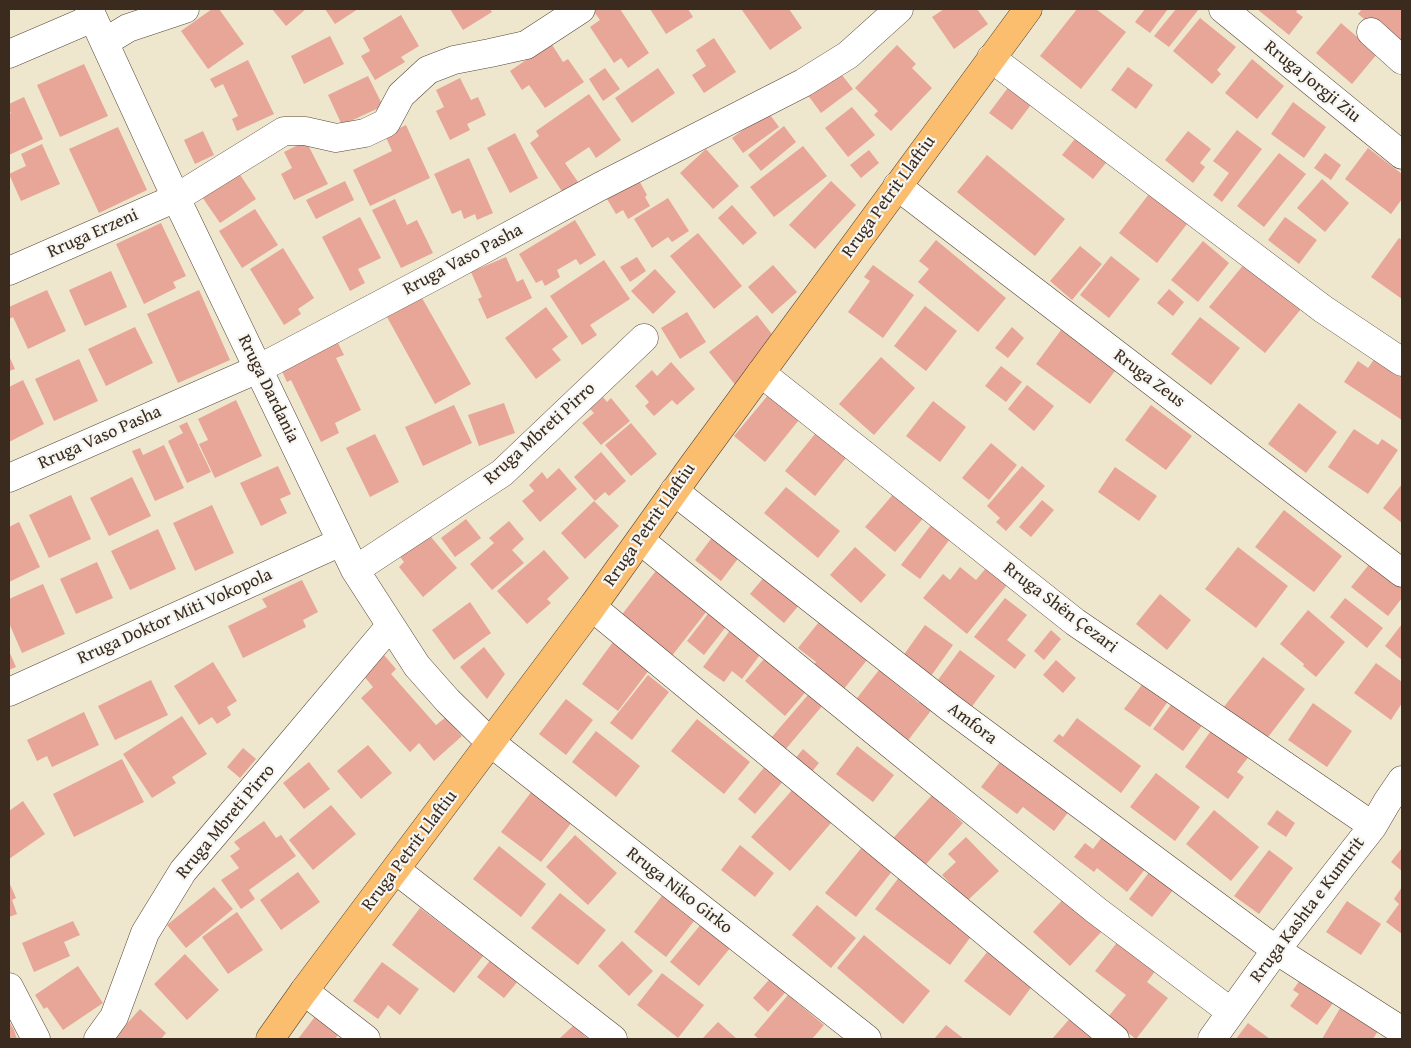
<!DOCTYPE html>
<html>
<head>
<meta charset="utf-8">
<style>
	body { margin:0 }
	#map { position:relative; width:1411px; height:1048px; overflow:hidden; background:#eee6cd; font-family:"Gentium Book Plus",serif }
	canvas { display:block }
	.frame { position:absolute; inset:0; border:10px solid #3b2a1e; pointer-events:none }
</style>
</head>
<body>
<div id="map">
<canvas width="1411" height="1048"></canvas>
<div class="frame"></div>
</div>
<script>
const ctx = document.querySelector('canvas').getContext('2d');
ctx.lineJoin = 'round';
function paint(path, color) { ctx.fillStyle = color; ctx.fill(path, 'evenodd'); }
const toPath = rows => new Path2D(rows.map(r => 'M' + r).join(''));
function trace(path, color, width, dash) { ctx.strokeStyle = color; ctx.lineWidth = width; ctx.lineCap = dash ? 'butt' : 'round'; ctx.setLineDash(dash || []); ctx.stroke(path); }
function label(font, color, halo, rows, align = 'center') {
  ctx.font = font + ' "Gentium Book Plus",serif'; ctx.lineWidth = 4.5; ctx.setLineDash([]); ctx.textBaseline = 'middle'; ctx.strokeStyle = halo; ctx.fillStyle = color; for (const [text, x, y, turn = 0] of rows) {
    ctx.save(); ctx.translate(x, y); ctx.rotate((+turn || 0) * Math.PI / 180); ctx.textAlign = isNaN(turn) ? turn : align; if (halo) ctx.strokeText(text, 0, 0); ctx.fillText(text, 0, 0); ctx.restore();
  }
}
paint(toPath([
	[212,9,219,9,244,44,208,69,181,31],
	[272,9,306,9,286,26],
	[325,9,358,9,335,24],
	[450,9,490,9,492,12,463,30],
	[592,9,620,9,649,53,628,68,621,58,614,63,590,27,600,20],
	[650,9,688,9,693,17,666,34],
	[743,9,789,9,802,28,770,50,742,10],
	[944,9,977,9,988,24,954,49,932,17],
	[1077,9,1096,9,1126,32,1081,89,1040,56],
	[1145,9,1168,9,1150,33,1135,22],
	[1176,9,1199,9,1169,47,1154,36],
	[1257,9,1298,9,1296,12,1303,17,1289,35],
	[1362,9,1402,9,1402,49,1358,14],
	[401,15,419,46,401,57,405,62,375,80,361,56,370,51,363,38],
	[1200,18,1236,47,1217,70,1221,74,1212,84,1173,51],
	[1341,23,1377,54,1352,84,1316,53],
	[330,36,344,64,304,84,291,56],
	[714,38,736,72,704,93,692,75,706,66,696,50],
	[551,43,563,62,568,59,584,82,545,108,529,85,522,90,510,71],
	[897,45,916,64,912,68,932,88,891,131,874,115,878,111,855,88],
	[1252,59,1284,86,1257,119,1225,93],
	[248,60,274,114,237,131,232,119,238,116,223,84,215,88,210,79],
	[84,64,108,116,60,137,37,85],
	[1128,67,1153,85,1136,109,1111,90],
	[605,68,620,89,603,101,589,79],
	[658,68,675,93,632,123,615,98],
	[838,70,853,89,821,113,807,94],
	[368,76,383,106,342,125,328,95],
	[460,78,471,100,478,97,486,115,467,124,470,130,450,140,436,111,444,107,436,90],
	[1010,85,1033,102,1012,130,989,113],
	[589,94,621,140,596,158,589,147,565,163,578,182,563,193,530,143,539,136,536,131],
	[24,97,43,139,9,155,9,114,11,113,9,109,9,104],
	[1293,102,1326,127,1304,158,1271,134],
	[852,107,875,135,848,157,825,128],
	[768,112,779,127,743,153,732,138],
	[406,125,430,178,370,206,353,170,392,151,385,135],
	[784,126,796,142,761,171,748,155],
	[118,127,147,190,99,213,69,149],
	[1237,130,1262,149,1222,202,1213,195,1229,173,1213,161],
	[203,131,214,155,195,164,184,140],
	[1188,131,1211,149,1200,163,1205,167,1193,183,1165,160],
	[515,133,538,178,510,193,487,148],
	[1078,135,1109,159,1093,179,1062,155],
	[306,141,328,184,294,200,281,174,292,168,284,152],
	[42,144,60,184,21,201,9,174,26,166,21,154],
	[803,146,827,176,774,217,750,187],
	[1368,148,1402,174,1402,199,1391,214,1345,179],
	[706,149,739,186,713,209,680,173],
	[869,150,879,163,861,178,850,165],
	[1279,153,1306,174,1264,227,1237,206],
	[1325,153,1341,165,1331,180,1314,168],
	[987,155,1065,219,1035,256,957,192],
	[469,158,493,213,477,220,475,214,464,219,461,210,452,214,434,174],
	[235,167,256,199,220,223,198,191],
	[636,175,647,195,645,197,650,206,628,219,623,210,616,214,604,194],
	[1322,179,1349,203,1325,232,1297,208],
	[345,181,354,200,316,219,306,200],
	[831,181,856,205,815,249,789,225],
	[1149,194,1187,224,1157,263,1119,233],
	[668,198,689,231,672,242,668,237,652,248,634,219],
	[395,199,407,225,417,220,433,253,401,268,372,210],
	[732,205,757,233,743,245,718,218],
	[255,209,278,245,242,268,219,231],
	[360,217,381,258,358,269,365,283,350,291,322,237],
	[1285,217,1317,240,1299,264,1268,240],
	[575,220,596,255,580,265,576,259,557,270,560,277,545,286,542,280,536,283,519,254],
	[161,223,186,276,173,282,176,288,144,304,116,244],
	[698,233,742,286,714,309,670,256],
	[1399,238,1402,240,1402,299,1371,277],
	[936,240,1006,298,978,332,918,282,929,269,919,261],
	[1203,241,1229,263,1198,302,1171,280],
	[1080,246,1102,264,1072,300,1050,281],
	[283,248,314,298,298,309,301,314,284,325,250,269],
	[1111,256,1140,279,1109,318,1080,295],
	[506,257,517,282,523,279,532,298,487,319,478,299,482,297,471,272],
	[637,257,646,271,630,282,620,267],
	[604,260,630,299,590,325,597,335,582,345,550,296],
	[1245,263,1301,309,1265,353,1209,307],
	[773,265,797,292,772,314,748,287],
	[873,265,914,295,883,338,848,312,870,281,864,277],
	[655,269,676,292,653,314,631,291],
	[111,271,127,307,85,326,69,290],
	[1169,289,1184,302,1173,316,1157,303],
	[47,290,66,331,28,349,13,317,9,319,9,307],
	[199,290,230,360,178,383,147,314],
	[422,298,471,384,435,404,387,317],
	[925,306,957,331,926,371,894,346],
	[546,307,568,337,552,349,561,360,536,379,505,338],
	[687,312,706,342,680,359,661,328],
	[757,315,775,338,736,386,709,352],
	[1200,317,1240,348,1211,385,1171,354],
	[135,327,153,363,106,386,88,349],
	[1012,327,1024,338,1008,358,995,348],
	[1061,330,1115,371,1090,404,1036,364],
	[336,339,344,355,336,358,361,410,335,423,339,433,321,442,291,380,287,382,280,367],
	[9,356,15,369,9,371],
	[881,357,915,388,874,435,839,404],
	[1375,358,1402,372,1402,420,1344,382,1358,361,1368,368],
	[79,359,98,401,54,421,35,379],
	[671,362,695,389,677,405,672,400,654,416,645,406,649,402,635,386,652,370,657,376],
	[1001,366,1022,382,1006,402,985,386],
	[23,380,44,424,9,442,9,387],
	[1027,385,1054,406,1034,431,1008,409],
	[769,394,807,410,765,462,734,436],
	[603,397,607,402,611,398,630,421,601,445,582,423,594,413,590,409],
	[236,400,262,456,215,478,199,444,208,440,198,419],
	[933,401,966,427,940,462,906,436],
	[504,403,515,433,479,446,468,415],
	[1299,403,1337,432,1306,473,1268,444],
	[454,405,472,443,423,466,405,427],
	[1151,405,1192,436,1166,470,1125,440],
	[187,422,211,472,187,483,168,441,183,433,179,426],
	[631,423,657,454,631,476,605,445],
	[819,429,850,453,815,496,785,471],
	[1354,429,1378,445,1382,439,1398,450,1368,494,1328,467],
	[375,434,399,482,370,497,346,448],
	[991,443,1017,465,989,500,962,478],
	[164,445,184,488,155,501,132,451,140,448,143,455],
	[601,452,626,481,609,496,605,492,595,501,574,477],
	[278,466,291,494,280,499,287,513,261,526,240,483],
	[1022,466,1045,486,1006,531,996,522,1000,518,987,506],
	[1115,467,1157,496,1139,521,1098,492],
	[559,468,577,489,540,522,522,501,534,491,529,485,542,472,547,479],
	[132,477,151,516,109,536,90,498],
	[1402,484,1402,523,1383,508],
	[786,487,840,531,818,558,764,513],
	[896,491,925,516,895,552,865,527],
	[71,495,91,539,49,558,29,515],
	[1042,500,1054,510,1031,537,1019,527],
	[594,501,619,526,585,559,561,533],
	[212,505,234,553,195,571,173,523],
	[1284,510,1342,556,1314,592,1255,547],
	[466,519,481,538,455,557,441,538],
	[509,521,524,539,512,550,524,563,492,590,470,564,494,543,489,538],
	[19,522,40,567,9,582,9,527],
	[931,525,950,539,920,579,901,565],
	[158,529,176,569,130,590,111,551],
	[426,531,457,568,423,597,399,567,404,562,398,554],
	[717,531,743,552,721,581,695,560],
	[855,547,886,575,861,603,830,575],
	[1238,547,1288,586,1256,628,1205,589],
	[544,550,569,578,547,599,551,603,527,624,497,591],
	[97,562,113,598,76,614,60,579],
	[1371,562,1402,587,1402,598,1388,616,1351,587],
	[662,563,713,603,671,657,620,617],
	[960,567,976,580,986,568,1007,585,967,634,923,598,943,574,950,580],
	[770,570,804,599,784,623,750,594],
	[302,580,318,612,303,620,306,627,243,658,228,626,267,607,262,599],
	[43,584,65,634,22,653,9,623,9,599],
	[1160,594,1191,620,1167,650,1136,624],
	[1005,598,1027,615,1007,640,1026,655,1015,669,974,637],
	[1345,598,1383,628,1367,648,1330,617],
	[470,602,491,633,454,660,432,630],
	[711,610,728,624,704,655,687,641],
	[1308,610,1345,642,1316,677,1303,666,1304,664,1280,644],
	[819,622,867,660,839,695,809,672,816,662,798,648],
	[1402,624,1402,660,1385,646],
	[734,625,765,648,742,679,732,671,724,682,703,667],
	[925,625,953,645,926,683,898,663],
	[1051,630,1061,639,1044,660,1034,651],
	[619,634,655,662,618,711,582,684],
	[484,647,505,674,487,699,460,667],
	[960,650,995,676,970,709,935,684],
	[9,651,16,667,9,670],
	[769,653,809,688,785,716,745,681],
	[384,655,396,669,391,674,436,725,445,718,462,736,434,761,419,743,410,752,361,698,373,687,362,674],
	[1263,657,1305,689,1265,741,1223,708],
	[1056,660,1076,678,1063,693,1043,675],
	[213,662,237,701,227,707,231,715,217,724,212,717,199,725,174,686],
	[1376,663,1402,682,1402,703,1391,720,1354,693],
	[879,670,919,703,922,699,933,708,906,743,854,702],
	[648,675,669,692,632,740,610,723],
	[1146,679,1171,697,1150,727,1124,709],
	[151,680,168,715,115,740,98,706],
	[814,688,828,699,785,750,771,738],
	[1176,698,1206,720,1183,751,1153,729],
	[566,699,593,720,566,755,539,734],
	[1313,703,1352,731,1327,767,1288,740],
	[84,712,99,745,52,767,47,756,37,761,27,740],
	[182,716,207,754,172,777,176,783,152,798,123,754],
	[1077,718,1141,766,1121,793,1053,741,1059,734,1063,737],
	[697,719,750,762,724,794,671,751],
	[1213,728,1250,755,1237,772,1244,777,1228,799,1185,767],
	[596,731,640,766,616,797,572,762],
	[368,745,392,773,361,799,337,771],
	[857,746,894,775,873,802,836,774],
	[243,748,256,759,240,778,227,767],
	[803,749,819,763,810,774,794,760],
	[1006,754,1073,806,1054,831,1023,807,1017,814,981,787],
	[122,759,144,802,74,837,53,794],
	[309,762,330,789,304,809,283,783],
	[767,764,785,779,755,814,738,799],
	[1156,773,1200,807,1175,841,1130,807],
	[793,789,831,823,790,871,751,837],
	[532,791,572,822,541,862,501,832],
	[932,795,963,823,919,872,888,844],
	[23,801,45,834,9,859,9,811],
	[331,805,356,834,313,870,289,840],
	[1214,810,1259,847,1231,881,1186,844],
	[1277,810,1295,823,1286,837,1267,824],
	[264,821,276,838,281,835,296,856,249,890,255,899,241,909,221,880,239,868,230,856,240,849,234,842],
	[1108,829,1150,863,1127,892,1097,868,1094,872,1074,857,1085,843,1093,849],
	[575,835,617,873,588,905,546,867],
	[966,837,999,871,967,901,942,875,956,862,948,854],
	[867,841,897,865,856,917,825,893],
	[740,845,774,873,755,897,721,870],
	[499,846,546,884,521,917,473,879],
	[1402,848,1402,871,1391,862],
	[1269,850,1293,868,1259,914,1234,896],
	[1153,867,1177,885,1152,917,1129,899],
	[298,872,320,902,281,930,260,900],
	[900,876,975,931,950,965,875,909],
	[9,882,16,898,12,900,17,914,9,917],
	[214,887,233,909,186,948,167,925],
	[1402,887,1402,934,1386,922,1399,904,1394,899],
	[668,888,683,900,677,908,694,921,666,957,634,932],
	[560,893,606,930,578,965,531,928],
	[1066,896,1103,930,1070,966,1033,932],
	[1347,901,1381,924,1361,955,1326,932],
	[817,905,856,938,831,968,792,935],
	[420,908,483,956,454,993,392,945],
	[237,912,263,950,228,974,202,937],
	[73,921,80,935,64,942,70,956,34,972,22,943],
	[702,923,731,947,699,986,670,962],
	[864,935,930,991,903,1024,837,968],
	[1122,936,1159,966,1147,982,1168,998,1136,1039,1108,1017,1126,995,1095,971],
	[622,941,653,971,629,996,598,966],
	[988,951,1033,985,1010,1016,964,981],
	[496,953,523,975,504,998,477,977],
	[185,954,219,990,187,1020,154,984],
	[382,962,419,989,400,1015,388,1005,378,1019,353,1001],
	[78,966,103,1003,63,1030,47,1007,44,1009,35,995],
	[662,973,704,1005,678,1038,637,1005],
	[775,973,790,987,768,1012,753,998],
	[1305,973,1338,996,1317,1025,1290,1006,1299,994,1293,990],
	[788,995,824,1025,812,1039,759,1039,754,1035],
	[1346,998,1384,1021,1373,1039,1322,1039],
	[140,1009,166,1033,161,1039,113,1039],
	[317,1014,341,1031,335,1039,298,1039],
	[1072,1016,1099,1039,1052,1039],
	[9,1021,14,1030,17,1039,9,1039],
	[718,1022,737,1039,702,1039],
	[1248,1023,1270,1039,1236,1039],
	[574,1025,588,1039,559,1039],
	[946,1025,964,1039,934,1039]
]), '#e7a698');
const minor = toPath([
	[89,9,176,198,355,570,417,666,448,701,490,742,867,1039],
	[1223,9,1402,155],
	[1371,32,1402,60],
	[105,42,128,28,185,9],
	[9,54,93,18],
	[991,58,1323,309,1402,362],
	[897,186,1402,573],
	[9,271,176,198,284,131,305,131,336,138,365,133,386,123,401,95,428,70,454,60,490,53,526,45,581,9],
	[761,373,1075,622,1373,826],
	[9,478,258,369,438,274,599,187,803,83,848,55,899,9],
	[674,491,949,707,1276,950,1402,1031],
	[640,540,894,747,1097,911,1231,1012],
	[355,570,502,473,644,338],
	[592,607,1115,1039],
	[9,692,341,542],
	[396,870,613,1039],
	[9,987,36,1039],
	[304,991,366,1039],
	[98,1039,114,1017,145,933,183,871,246,797,390,626],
	[1212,1039,1276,950,1373,826,1387,802,1402,780]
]);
const major = toPath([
	[270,1039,304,991,592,607,691,468,1028,9]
]);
trace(minor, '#564638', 29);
trace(major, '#564638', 29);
trace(minor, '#fff', 28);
trace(major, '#fbbd6e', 28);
label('18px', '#3b2a1e', '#f6f6f2', [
	["Rruga Jorgji Ziu",1312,82,39],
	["Rruga Petrit Llaftiu",889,197,-54],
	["Rruga Erzeni",93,234,-24],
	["Rruga Vaso Pasha",463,260,-28],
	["Rruga Zeus",1149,379,37],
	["Rruga Dardania",268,389,64],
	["Rruga Mbreti Pirro",540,434,-42],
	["Rruga Vaso Pasha",100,438,-24],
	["Rruga Petrit Llaftiu",650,525,-55],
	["Rruga Shën Çezari",1060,608,37],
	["Rruga Doktor Miti Vokopola",175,617,-24],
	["Amfora",972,724,37],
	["Rruga Mbreti Pirro",226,822,-50],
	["Rruga Petrit Llaftiu",410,851,-53],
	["Rruga Niko Girko",679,891,38],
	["Rruga Kashta e Kumtrit",1308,910,-53]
]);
</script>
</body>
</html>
